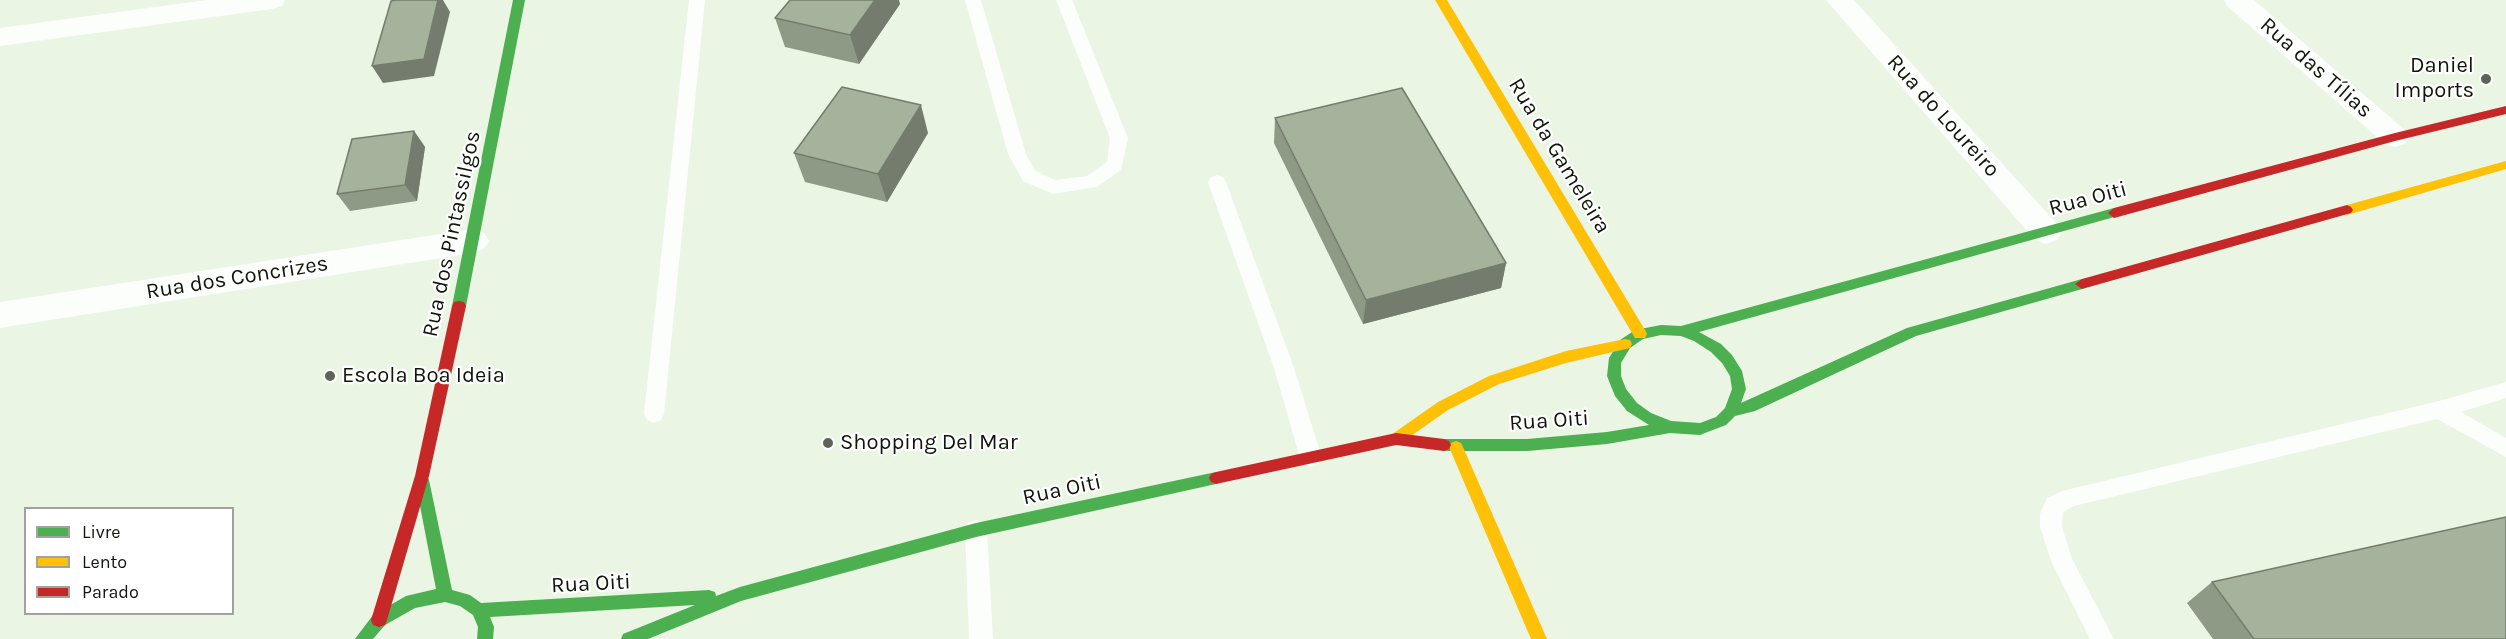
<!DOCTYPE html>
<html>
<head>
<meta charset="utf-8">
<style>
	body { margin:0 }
	#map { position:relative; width:2506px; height:639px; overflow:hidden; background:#eaf5e4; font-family:Karla,sans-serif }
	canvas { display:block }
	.legend { position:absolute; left:24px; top:507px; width:210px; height:108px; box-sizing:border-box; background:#fff; border:2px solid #9fa29d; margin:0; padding:8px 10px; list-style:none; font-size:18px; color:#10160b }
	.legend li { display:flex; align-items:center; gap:12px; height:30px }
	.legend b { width:30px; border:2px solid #9fa29d }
</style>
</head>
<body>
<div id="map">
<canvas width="2506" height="639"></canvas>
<ul class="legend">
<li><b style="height:8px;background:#4caf50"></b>Livre</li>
<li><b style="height:8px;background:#ffc107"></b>Lento</li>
<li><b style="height:8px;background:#c62828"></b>Parado</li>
</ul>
</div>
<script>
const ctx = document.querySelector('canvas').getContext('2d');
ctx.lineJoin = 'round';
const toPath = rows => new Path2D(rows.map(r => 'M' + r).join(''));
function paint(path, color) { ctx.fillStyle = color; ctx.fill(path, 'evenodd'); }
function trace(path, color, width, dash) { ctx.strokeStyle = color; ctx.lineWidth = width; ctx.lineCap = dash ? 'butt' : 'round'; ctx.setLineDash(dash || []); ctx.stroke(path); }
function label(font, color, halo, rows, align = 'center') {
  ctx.font = font + ' Karla,sans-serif'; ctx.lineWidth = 4.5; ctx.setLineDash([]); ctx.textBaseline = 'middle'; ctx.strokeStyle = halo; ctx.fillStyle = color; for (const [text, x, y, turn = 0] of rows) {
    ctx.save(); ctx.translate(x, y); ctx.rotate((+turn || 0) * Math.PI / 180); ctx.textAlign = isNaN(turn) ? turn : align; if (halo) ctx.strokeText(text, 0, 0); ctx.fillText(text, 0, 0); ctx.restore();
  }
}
paint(toPath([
	[689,0,705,0,664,414,661,420,654,423,647,420,644,414,689,0],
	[965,0,981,0,1026,154,1035,171,1055,180,1087,176,1107,162,1110,138,1056,0,1072,0,1128,138,1121,170,1097,187,1053,194,1023,181,1008,154,965,0],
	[1217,175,1223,177,1226,182,1294,368,1322,458,1318,464,1311,467,1304,464,1300,458,1274,368,1208,182,1211,177,1217,175],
	[2506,382,2506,398,2461,412,2506,438,2506,457,2437,419,2074,506,2063,512,2062,527,2072,559,2114,639,2090,639,2051,561,2040,527,2040,514,2047,498,2062,491,2439,401,2506,382],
	[976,520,984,523,987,530,993,639,969,639,965,530,968,523,976,520]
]), '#fcfefb');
paint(toPath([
	[207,0,285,0,282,6,272,9,0,46,0,28,207,0],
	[1826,0,1854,0,2057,224,2062,232,2057,240,2046,244,2035,240,1826,0],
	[2224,0,2254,0,2405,130,2410,137,2405,144,2395,147,2385,144,2227,6,2224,0],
	[473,229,484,233,489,241,484,249,473,253,0,328,0,302,473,229]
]), '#fcfefb');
paint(toPath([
	[513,0,525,0,466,306,464,310,459,311,454,310,452,306,513,0],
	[2114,208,2120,213,2118,216,1699,332,1721,344,1732,355,1742,371,1746,389,1741,403,1907,328,2082,279,2089,284,2082,289,1916,336,1755,411,1735,416,1726,425,1705,433,1700,435,1670,433,1607,444,1527,451,1444,451,1439,449,1437,445,1439,441,1444,439,1527,439,1607,432,1649,425,1627,411,1615,396,1607,376,1609,358,1620,340,1635,330,1661,325,1681,326,2114,208],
	[1661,335,1681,336,1694,341,1711,352,1722,363,1730,376,1732,389,1725,408,1716,417,1700,423,1671,421,1651,413,1637,403,1626,389,1621,376,1621,363,1630,348,1643,339,1661,335],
	[1216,472,1221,474,1223,478,1221,482,1216,484,976,537,741,601,648,639,621,639,623,634,695,605,490,617,494,627,493,639,477,639,478,627,473,615,460,606,445,602,415,608,385,625,373,639,355,639,373,615,406,596,436,589,415,480,417,476,422,474,427,476,429,480,452,590,470,595,481,603,709,590,715,592,716,596,740,587,976,523,1216,472]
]), '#4caf50');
paint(toPath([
	[1435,0,1447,0,1645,330,1647,334,1645,338,1635,338,1435,0],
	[2506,161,2506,169,2347,215,2341,210,2347,205,2506,161],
	[1625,339,1630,340,1632,344,1630,348,1566,363,1499,384,1448,410,1401,443,1396,445,1391,443,1389,439,1391,435,1438,402,1489,376,1566,351,1625,339],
	[1456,441,1461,443,1463,447,1547,639,1531,639,1449,447,1451,443,1456,441]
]), '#ffc107');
paint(toPath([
	[2506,106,2506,114,2395,141,2114,218,2108,213,2114,208,2395,133,2506,106],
	[2347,205,2351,207,2353,210,2351,213,2082,289,2075,284,2082,279,2347,205],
	[459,301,464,302,466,306,429,476,387,620,385,625,379,627,373,625,371,620,415,476,452,306,454,302,459,301],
	[1396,433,1444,439,1449,441,1451,445,1449,449,1444,451,1396,445,1216,484,1211,482,1209,478,1211,474,1216,472,1396,433]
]), '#c62828');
paint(toPath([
	[900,4,859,64,785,47,775,18],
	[1275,118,1506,263,1501,288,1363,324,1274,143],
	[414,131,425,147,417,201,350,211,337,194],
	[928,133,887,202,805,182,794,153],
	[2212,582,2506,639,2213,639,2187,603]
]), '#8e9986');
paint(toPath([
	[438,0,443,0,450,12,434,76,383,83,372,66],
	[875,0,899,0,900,4,859,64,850,35],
	[921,105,928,133,887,202,878,174],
	[414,131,425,147,417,201,405,185],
	[1506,263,1501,288,1363,324,1366,300]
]), '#747d6d');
const building = toPath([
	[396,0,438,0,424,59,372,66,391,1,396,0],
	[790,0,875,0,850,35,775,18,790,0],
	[842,87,921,105,878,174,794,153,842,87],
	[1402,88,1506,263,1366,300,1275,118,1402,88],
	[414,131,405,185,337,194,352,139,414,131],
	[2506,517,2506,639,2254,639,2212,582,2506,517]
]);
paint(building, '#a5b29c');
trace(building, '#747d6d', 1.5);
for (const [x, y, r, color] of [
	[2486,79,6,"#5c6457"],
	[330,376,6,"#5c6457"],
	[828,443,6,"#5c6457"]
]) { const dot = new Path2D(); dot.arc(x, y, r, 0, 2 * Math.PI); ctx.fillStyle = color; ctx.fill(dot); trace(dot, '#fff', 2); }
label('22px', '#10160b', '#fff', [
	["Daniel",2474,66,"right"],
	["Imports",2474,91,"right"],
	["Escola Boa Ideia",342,376],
	["Shopping Del Mar",840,443]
], 'left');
label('22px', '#10160b', '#fff', [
	["Rua das Tílias",2316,68,41],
	["Rua do Loureiro",1943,116,48],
	["Rua da Gameleira",1559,156,59],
	["Rua Oiti",2088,199,-15],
	["Rua dos Pintassilgos",452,234,-78],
	["Rua dos Concrizes",237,278,-9],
	["Rua Oiti",1549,421,-4],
	["Rua Oiti",1062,490,-12],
	["Rua Oiti",591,584,-3]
]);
</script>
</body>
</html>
